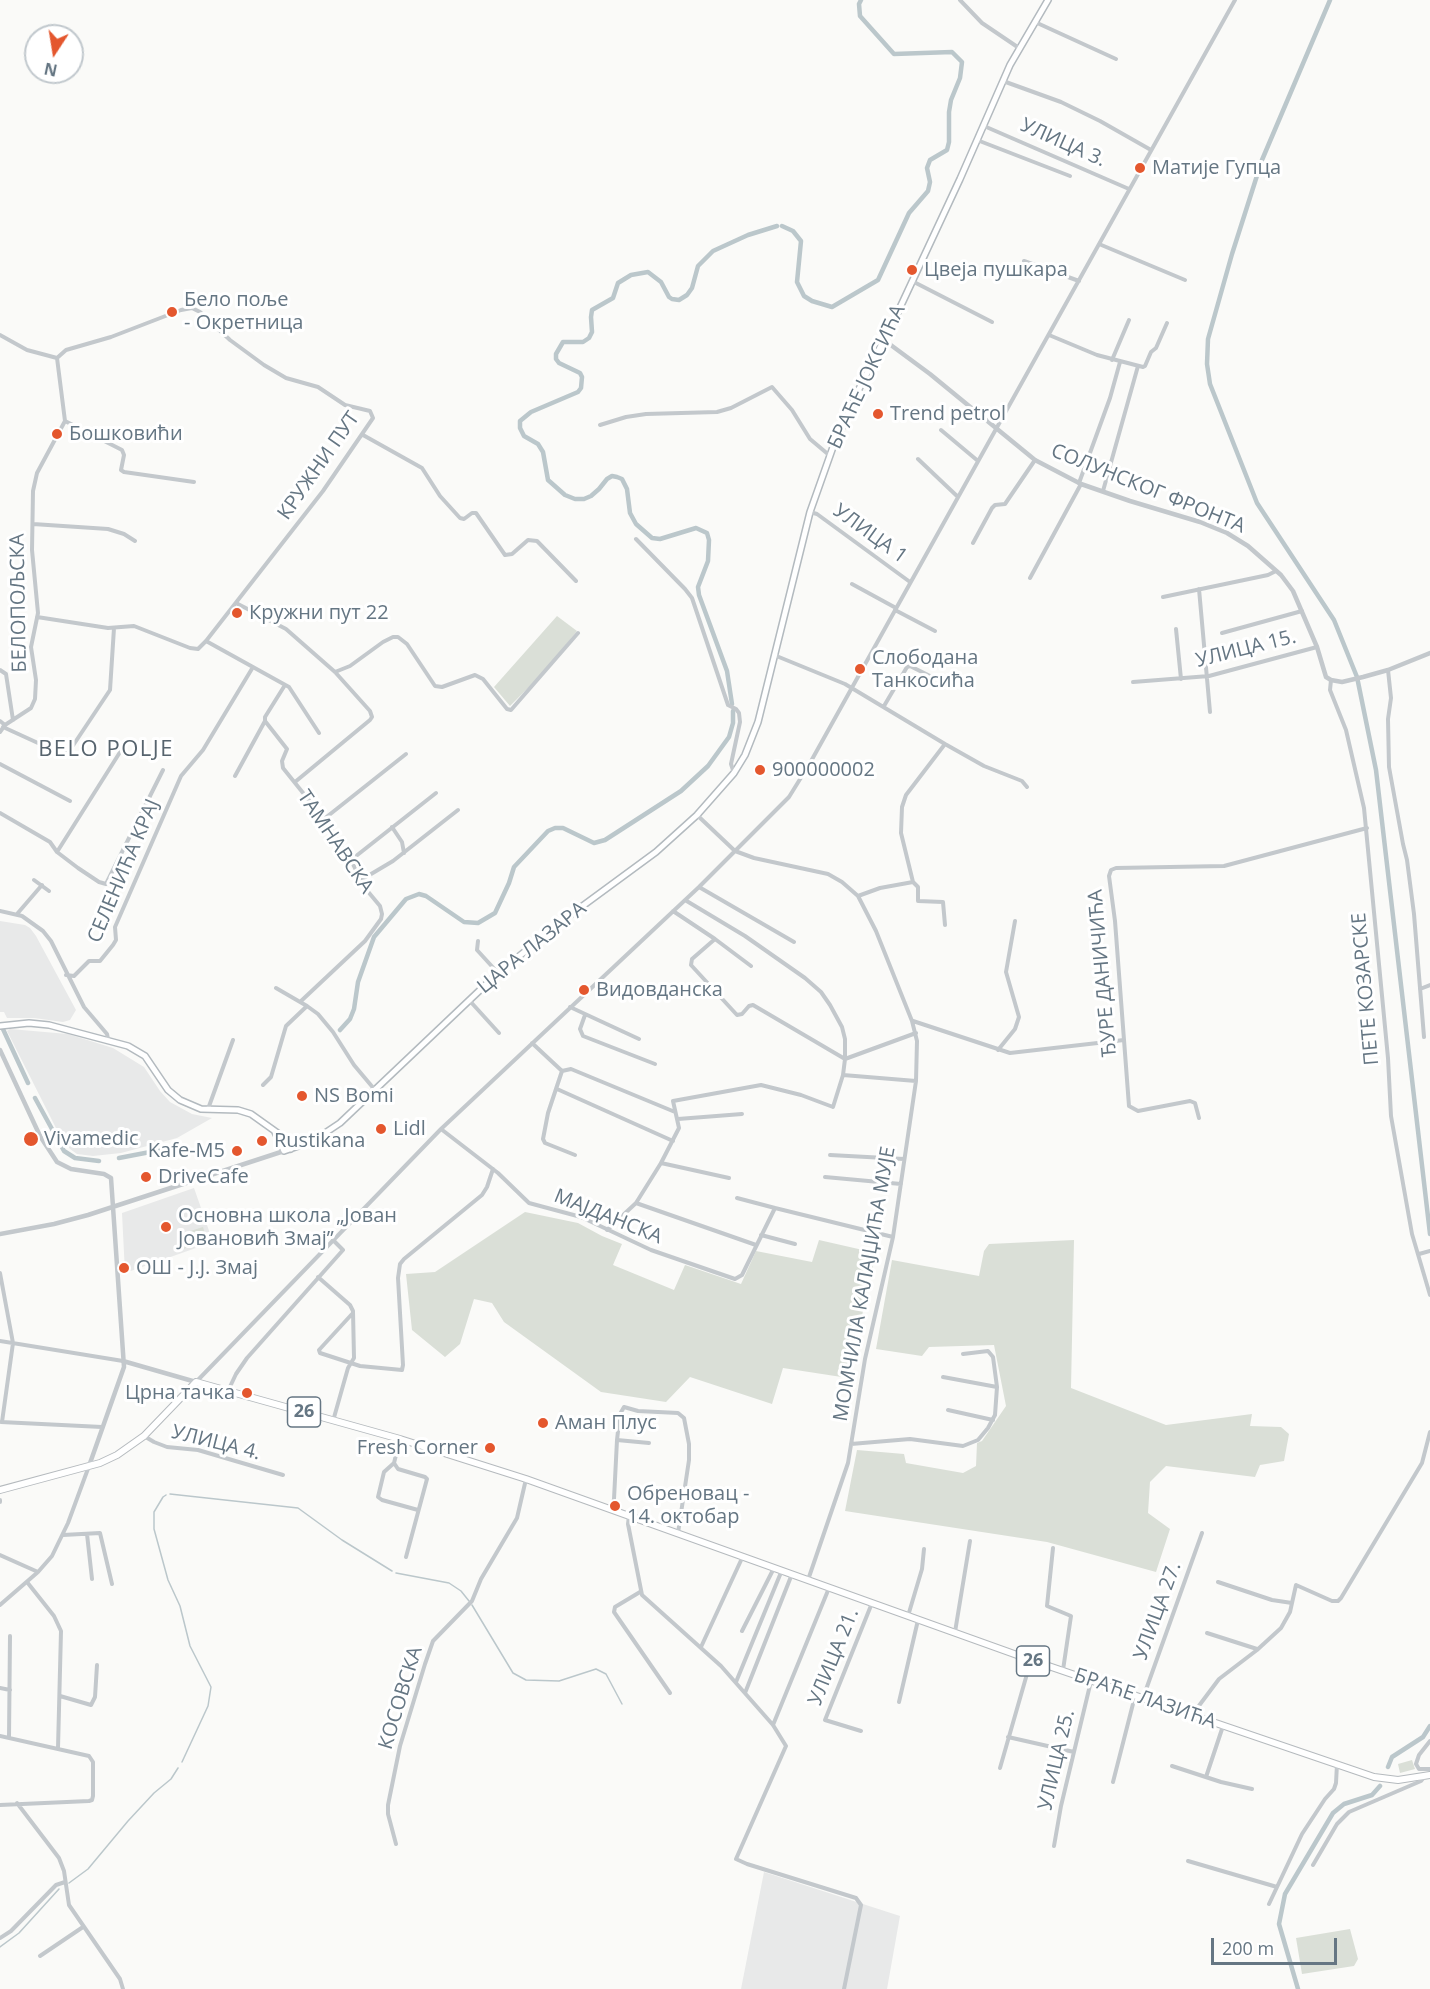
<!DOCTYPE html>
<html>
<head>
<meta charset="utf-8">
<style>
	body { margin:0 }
	#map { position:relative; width:1430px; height:1989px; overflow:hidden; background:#fafaf8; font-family:"Open Sans",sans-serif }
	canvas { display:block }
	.north { position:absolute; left:24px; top:24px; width:60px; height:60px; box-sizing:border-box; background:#fff; border:2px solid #c1c8cd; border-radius:50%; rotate:192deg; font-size:16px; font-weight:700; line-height:24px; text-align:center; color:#657683 }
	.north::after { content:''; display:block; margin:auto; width:21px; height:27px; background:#e4572e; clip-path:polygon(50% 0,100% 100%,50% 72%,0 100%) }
	.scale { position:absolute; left:1211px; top:1938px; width:126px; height:27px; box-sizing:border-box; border:3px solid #657683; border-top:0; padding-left:8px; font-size:18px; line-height:21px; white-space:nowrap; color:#657683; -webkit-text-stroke:4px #fff; paint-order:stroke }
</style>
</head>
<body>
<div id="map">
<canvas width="1430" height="1989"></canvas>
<div class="north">N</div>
<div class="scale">200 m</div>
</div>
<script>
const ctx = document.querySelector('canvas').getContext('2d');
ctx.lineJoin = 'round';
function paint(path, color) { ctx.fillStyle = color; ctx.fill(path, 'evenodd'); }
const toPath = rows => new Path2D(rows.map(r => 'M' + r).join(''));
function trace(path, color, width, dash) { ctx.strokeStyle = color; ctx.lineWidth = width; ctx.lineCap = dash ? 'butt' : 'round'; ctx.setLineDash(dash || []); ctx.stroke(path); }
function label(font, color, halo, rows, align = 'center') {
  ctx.font = font + ' "Open Sans",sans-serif'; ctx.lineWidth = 6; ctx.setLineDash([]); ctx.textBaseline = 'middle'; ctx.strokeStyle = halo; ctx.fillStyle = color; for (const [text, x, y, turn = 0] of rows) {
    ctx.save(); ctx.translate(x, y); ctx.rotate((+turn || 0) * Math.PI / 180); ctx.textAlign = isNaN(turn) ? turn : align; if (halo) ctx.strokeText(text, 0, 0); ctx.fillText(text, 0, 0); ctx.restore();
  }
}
paint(toPath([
	[0,921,25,925,30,928,36,936,76,1010,70,1020,63,1022,34,1018,7,1018,4,1012,0,1012],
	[10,1029,68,1034,113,1048,144,1067,160,1091,170,1102,192,1114,212,1118,177,1138,121,1153,93,1156,77,1154,70,1149,58,1132,7,1031],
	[194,1188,213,1242,125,1273,122,1213],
	[764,1872,900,1916,887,1989,741,1989]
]), '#e8e9e9');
paint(toPath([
	[557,616,577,631,543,673,510,706,494,687],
	[525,1212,578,1223,602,1236,622,1244,613,1265,674,1290,685,1265,741,1284,756,1251,812,1262,819,1240,876,1253,848,1378,783,1368,772,1404,690,1377,666,1402,601,1392,504,1322,492,1303,474,1299,460,1344,445,1357,412,1330,406,1274,435,1272],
	[203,1227,207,1240,183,1249,178,1235],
	[1074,1240,1071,1388,1166,1425,1252,1414,1250,1426,1281,1427,1289,1434,1284,1461,1260,1465,1255,1477,1166,1466,1150,1482,1148,1513,1170,1529,1156,1572,1047,1542,845,1511,857,1450,904,1454,906,1463,963,1473,976,1466,977,1443,982,1441,1006,1406,994,1345,929,1347,922,1356,876,1349,892,1260,979,1276,984,1251,989,1244],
	[1412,1760,1415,1769,1400,1773,1398,1764],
	[1350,1929,1358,1959,1354,1966,1302,1974,1296,1938]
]), '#dadfd7');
trace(toPath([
	[170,1494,298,1508,342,1540,392,1571],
	[166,1495,163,1497,154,1512,154,1529,168,1580,180,1606,190,1646,211,1687,208,1706,182,1762],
	[396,1573,449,1583,461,1591,469,1601],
	[472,1605,513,1673,526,1680,559,1681,596,1669,606,1674,622,1704],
	[69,1883,88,1869,128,1821,154,1793,171,1779,178,1768],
	[0,1947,19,1933,59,1889]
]), '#bbc7cb', 1.5);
trace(toPath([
	[1330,0,1262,160,1232,254,1208,339,1207,364,1210,384,1257,503,1334,620,1357,677,1376,770,1430,1234],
	[782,226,793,231,801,241,797,282,804,296,812,301,832,307,878,280,909,213,928,191,930,182,927,168,930,160,947,150,949,142,949,112,951,100,960,78,962,62,952,52,894,54,860,16,859,4,861,0],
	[732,704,727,671,699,595,698,587,708,561,709,540,707,533,696,528,660,539,652,538,636,524,630,513,627,489,622,479,617,477,612,476,607,479,599,489,591,496,584,499,575,499,565,495,548,480,543,452,538,444,524,436,520,428,520,421,531,412,578,392,581,388,582,377,580,373,559,363,556,359,556,354,563,342,583,342,589,338,592,332,591,317,592,310,613,298,618,283,631,275,648,272,661,282,669,297,672,299,679,300,687,295,692,288,698,266,713,251,748,235,777,226],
	[2,1027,28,1083],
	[340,1030,350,1019,354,1009,358,982,374,937,406,899,419,894,426,896,464,922,478,923,495,913,509,883,514,867,548,831,555,828,563,828,594,843,605,840,681,791,708,766,729,737,733,723,733,711],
	[35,1098,64,1151,75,1158,99,1161],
	[119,1158,176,1147],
	[1388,1767,1392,1757,1423,1737,1430,1726],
	[1298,1989,1279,1924,1285,1894,1333,1813,1344,1804,1372,1795,1380,1786]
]), '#bbc7cb', 4.5);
const secondary = toPath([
	[0,1026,29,1023,49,1025,128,1046,145,1056,168,1090,180,1100,201,1109,238,1110,251,1114,286,1139,291,1149],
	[275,1132,284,1151,313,1141,340,1123,498,973,573,913,656,852,697,815,734,773,745,755,758,722,810,512,833,447,859,389,897,314,960,179,1010,65,1048,0]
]);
const primary = toPath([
	[0,1490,100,1463,117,1455,144,1436,196,1382,400,1439,526,1479,1031,1660,1374,1777,1398,1780,1430,1775]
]);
trace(secondary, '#b3babf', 8);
trace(primary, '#b5babe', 8);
trace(toPath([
	[960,0,982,23,1019,48],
	[1035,22,1116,59],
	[1003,81,1061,102,1100,121,1151,150],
	[984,126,1129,189],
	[977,140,1070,176],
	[1099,244,1185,280],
	[1024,261,1079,281],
	[912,281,992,322],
	[0,335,27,350,57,358],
	[1049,335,1097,355,1143,367,1145,366,1151,352,1156,348,1167,323],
	[1112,360,1129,320],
	[65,421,122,450,124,455,121,470,124,472,194,482],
	[600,425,626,417,646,414,717,412,731,408,772,387,792,410,810,439,829,455],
	[941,430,978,461],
	[363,435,422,468,440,496,460,518,464,519,472,513,476,513,505,555,512,554,528,540,537,541,576,581],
	[918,459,958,497],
	[1079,483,1110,398,1120,362],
	[1103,491,1138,366],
	[810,512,817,514,910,582],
	[33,524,108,529,124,534,135,541],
	[636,539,685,589,692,598,728,705,736,709,739,713,740,722,731,764,734,773],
	[973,543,992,508,995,505,1005,504,1035,460],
	[1030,578,1081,484],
	[852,584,896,608],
	[1199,589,1210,712],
	[1163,597,1268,575,1276,571],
	[236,603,286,629,335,672,370,711,372,717,370,720,295,782],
	[895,610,935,631],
	[37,617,108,628,134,626,190,648,198,649,206,641,323,491,373,418,370,411,345,405,318,387,286,378,264,365,230,340,200,312,192,308,181,310,111,337,66,350,57,358],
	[1176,629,1181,679],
	[1222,633,1302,611],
	[206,641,289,687,319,733],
	[774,655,845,684,945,744,984,766,1022,781,1027,787],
	[0,670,6,674,13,720],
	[1388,670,1391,698,1388,719,1389,767,1403,844,1407,860,1414,914,1424,1037],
	[335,672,350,666,383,642,393,637,398,637,407,644,435,686,442,687,475,675,483,679,507,709,511,710,578,633],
	[1331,680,1330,690,1346,730,1364,808,1388,1058,1391,1116,1412,1234,1430,1295],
	[1133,682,1209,676,1317,647],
	[285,685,265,717,265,721,287,749,282,761,283,768,324,819,351,860,365,888,380,906,382,914,381,919,365,941,300,1002],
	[884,706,907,667,910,666,930,676],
	[0,721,5,725],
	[3,727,62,754,68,753,110,690,114,628],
	[0,732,5,725,31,708,35,699,36,680,31,647,38,613,32,550,33,491,37,473,65,421,57,358],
	[945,744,906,795,902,807,901,833,913,882,918,887,918,901,943,902,945,925],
	[0,764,70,801],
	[235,776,265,721],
	[0,813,50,842,57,852,78,868,99,882,106,884,163,770],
	[697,815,735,851,754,858,828,874,842,882,858,896,876,931,912,1021,917,1041,916,1081,893,1237,865,1359,848,1463,808,1580],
	[324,819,406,754],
	[392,827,402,842,404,853],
	[57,852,122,749],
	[351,860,436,793],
	[34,880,49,891],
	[361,880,393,861,458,810],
	[699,887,794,942],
	[858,896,880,888,913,882],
	[685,900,745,936,805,978,821,992,830,1005,842,1027,845,1039,845,1059,843,1075,833,1107,801,1095,761,1085,673,1101,679,1128,661,1163,729,1178],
	[0,911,22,916,43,931,51,941,84,1007,107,1034,108,1039],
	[673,911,715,939,751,966],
	[17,914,42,885],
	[715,939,692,959,691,965,737,1015,742,1014,749,1006,753,1005,845,1059,916,1033],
	[478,941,477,950,498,973],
	[66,975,74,976,89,961,100,961,113,945,116,940,115,927,181,776,203,750,253,667],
	[276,988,307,1006,318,1014,333,1032,354,1065,375,1090],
	[1420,989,1430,985],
	[469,1000,499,1033],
	[570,1007,639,1039],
	[585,1015,580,1029,583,1036,655,1064],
	[913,1021,1010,1053,1124,1040],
	[532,1043,562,1071],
	[998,1050,1015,1029,1019,1017,1006,972,1015,921],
	[562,1071,571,1069,675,1112],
	[562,1071,548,1113,543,1139,545,1143,575,1155],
	[843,1075,916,1081],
	[263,1085,271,1077,286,1026,307,1006],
	[557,1089,673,1141],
	[208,1109,233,1040],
	[1199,1118,1195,1103,1190,1101,1138,1111,1129,1106,1115,921,1109,876,1111,870,1116,868,1224,866,1367,828],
	[678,1119,742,1114],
	[441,1129,498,1173,529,1203,581,1217,651,1250,735,1279,742,1275,775,1208,893,1237],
	[830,1155,904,1159],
	[825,1177,901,1184],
	[737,1198,775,1208],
	[636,1203,756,1245],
	[607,1230,636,1203,661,1163],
	[761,1235,795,1244],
	[1419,1254,1430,1251],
	[0,1273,13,1343,2,1422],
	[318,1277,350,1305,353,1311,354,1358,348,1368,333,1421],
	[352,1314,319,1350,320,1353,360,1366,402,1370,403,1365,398,1278,400,1264,404,1259,482,1195,487,1187,493,1169],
	[0,1341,123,1361],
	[943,1377,997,1387],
	[196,1382,441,1129,699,887,789,797,810,763,1235,0],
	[228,1391,236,1374,247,1358,343,1250,333,1240],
	[948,1410,993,1420],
	[1,1422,102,1427],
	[144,1436,154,1442,167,1447,198,1450,283,1475],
	[400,1439,394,1463,384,1472,378,1497,382,1500,418,1510],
	[617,1440,620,1414,624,1407,638,1411,678,1413,684,1418,689,1444,689,1460,678,1533],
	[851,1444,910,1439,963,1446,978,1440,988,1428,995,1415,997,1387,993,1357,988,1351,963,1354],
	[394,1463,398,1469,425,1477,427,1479,406,1557],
	[0,1502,0,1500],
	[612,1509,614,1499,617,1440,649,1443],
	[629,1516,628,1524,642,1595,721,1666,773,1725,786,1746,736,1859,747,1864,856,1898,861,1905,844,1989],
	[87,1534,92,1579],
	[63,1535,100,1533,112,1584],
	[1053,1548,1047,1606,1071,1616,1063,1670],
	[0,1555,38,1572],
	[27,1582,54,1616,61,1631,58,1748],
	[1218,1582,1272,1600,1292,1603],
	[640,1592,615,1607,614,1612,670,1693],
	[0,1605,38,1572,52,1556,68,1523,89,1466],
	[908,1616,922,1569,924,1549],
	[742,1631,774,1568],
	[955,1632,970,1541],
	[1207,1633,1257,1649],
	[701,1647,743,1556],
	[736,1682,782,1570],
	[0,1688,10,1690],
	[745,1693,792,1574],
	[60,1696,91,1705,95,1697,97,1665],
	[1143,1698,1202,1533],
	[899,1702,918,1620],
	[1192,1715,1219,1679,1257,1650,1281,1628,1290,1612,1296,1585,1332,1601,1338,1601,1341,1598,1422,1463,1430,1432],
	[773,1725,829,1588],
	[861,1731,825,1720,872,1603],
	[0,1736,89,1756,93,1762,93,1796,92,1800,89,1801,0,1805],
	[1008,1737,1074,1752],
	[9,1738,10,1636],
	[1430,1741,1419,1755,1416,1764,1419,1769,1430,1769],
	[1172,1766,1221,1782,1252,1789],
	[1000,1768,1031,1660],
	[1206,1777,1223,1726],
	[1113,1782,1135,1696],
	[17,1803,59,1858,64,1871,69,1905,120,1979,123,1989],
	[396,1844,388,1814,388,1805,400,1746,425,1664,433,1641,472,1601,481,1579,517,1518,526,1479],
	[1054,1846,1061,1806,1091,1681],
	[1188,1861,1277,1887],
	[1313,1865,1337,1824,1349,1812,1421,1781,1425,1776],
	[1269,1904,1302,1834,1325,1799,1334,1789,1336,1783,1337,1764],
	[0,1938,11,1931,56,1885,65,1882],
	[40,1956,83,1927]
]), '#c3c8cc', 4);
trace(toPath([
	[884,340,930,374,1035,460,1081,484,1130,501,1200,522,1227,533,1248,546,1281,575,1293,591,1317,647,1326,677,1331,680,1342,682,1363,677,1388,670,1430,653],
	[0,1050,40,1136,57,1162,71,1169,104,1174,111,1178,124,1367,89,1466],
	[0,1234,54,1224,88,1215,284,1151],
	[123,1361,196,1382]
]), '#c3c8cc', 4.5);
trace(secondary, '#fff', 5);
trace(primary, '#fff', 6);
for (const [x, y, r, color] of [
	[1140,168,6,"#e4572e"],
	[912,270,6,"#e4572e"],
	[172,312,6,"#e4572e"],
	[878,414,6,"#e4572e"],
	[57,434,6,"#e4572e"],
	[237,613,6,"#e4572e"],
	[860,669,6,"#e4572e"],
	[760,770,6,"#e4572e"],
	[584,990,6,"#e4572e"],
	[302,1096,6,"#e4572e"],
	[381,1129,6,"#e4572e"],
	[31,1139,8,"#e4572e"],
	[262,1141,6,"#e4572e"],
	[237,1151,6,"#e4572e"],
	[146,1177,6,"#e4572e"],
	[166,1227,6,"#e4572e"],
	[124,1268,6,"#e4572e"],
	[247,1393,6,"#e4572e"],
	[543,1423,6,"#e4572e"],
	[490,1448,6,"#e4572e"],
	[615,1506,6,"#e4572e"]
]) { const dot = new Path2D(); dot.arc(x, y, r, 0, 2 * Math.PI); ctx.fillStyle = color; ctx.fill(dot); trace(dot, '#fff', 2); }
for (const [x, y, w] of [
	[304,1412,33],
	[1033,1661,33]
]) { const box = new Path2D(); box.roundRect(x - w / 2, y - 15, w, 30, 4.5); ctx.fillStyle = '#fff'; ctx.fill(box); trace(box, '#657683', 1.5); }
label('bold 18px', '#657683', null, [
	["26",304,1412],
	["26",1033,1661]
]);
label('20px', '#657683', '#fff', [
	["УЛИЦА 3.",1063,143,24],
	["БРАЋЕ ЈОКСИЋА",867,377,-65],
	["КРУЖНИ ПУТ",319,466,-55],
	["СОЛУНСКОГ ФРОНТА",1148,489,22],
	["УЛИЦА 1",870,534,36],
	["БЕЛОПОЉСКА",19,603,-91],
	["УЛИЦА 15.",1246,649,-14],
	["ТАМНАВСКА",335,842,56],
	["СЕЛЕНИЋА КРАЈ",124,871,-67],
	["ЦАРА ЛАЗАРА",532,948,-39],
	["ЂУРЕ ДАНИЧИЋА",1103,973,-95],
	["ПЕТЕ КОЗАРСКЕ",1366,989,-95],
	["МАЈДАНСКА",608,1217,22],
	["МОМЧИЛА КАЛАЈЏИЋА МУЈЕ",865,1284,-80],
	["УЛИЦА 4.",216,1443,14],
	["УЛИЦА 27.",1158,1611,-70],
	["УЛИЦА 21.",834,1657,-68],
	["КОСОВСКА",401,1698,-73],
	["БРАЋЕ ЛАЗИЋА",1145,1699,19],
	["УЛИЦА 25.",1057,1760,-77]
]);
label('20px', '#657683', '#fff', [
	["Матије Гупца",1152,168],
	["Цвеја пушкара",924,270],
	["Бело поље",184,300],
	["- Окретница",184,323],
	["Trend petrol",890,414],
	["Бошковићи",69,434],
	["Кружни пут 22",249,613],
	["Слободана",872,658],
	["Танкосића",872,681],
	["900000002",772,770],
	["Видовданска",596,990],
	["NS Bomi",314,1096],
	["Lidl",393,1129],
	["Vivamedic",44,1139],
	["Rustikana",274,1141],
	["Kafe-M5",225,1151,"right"],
	["DriveCafe",158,1177],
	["Основна школа „Јован",178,1216],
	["Јовановић Змај”",178,1239],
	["ОШ - Ј.Ј. Змај",136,1268],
	["Црна тачка",235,1393,"right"],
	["Аман Плус",555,1423],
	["Fresh Corner",478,1448,"right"],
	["Обреновац -",627,1494],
	["14. октобар",627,1517]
], 'left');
ctx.letterSpacing = '1.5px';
label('22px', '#57646e', '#fff', [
	["BELO POLJE",106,750]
]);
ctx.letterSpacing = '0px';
</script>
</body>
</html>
